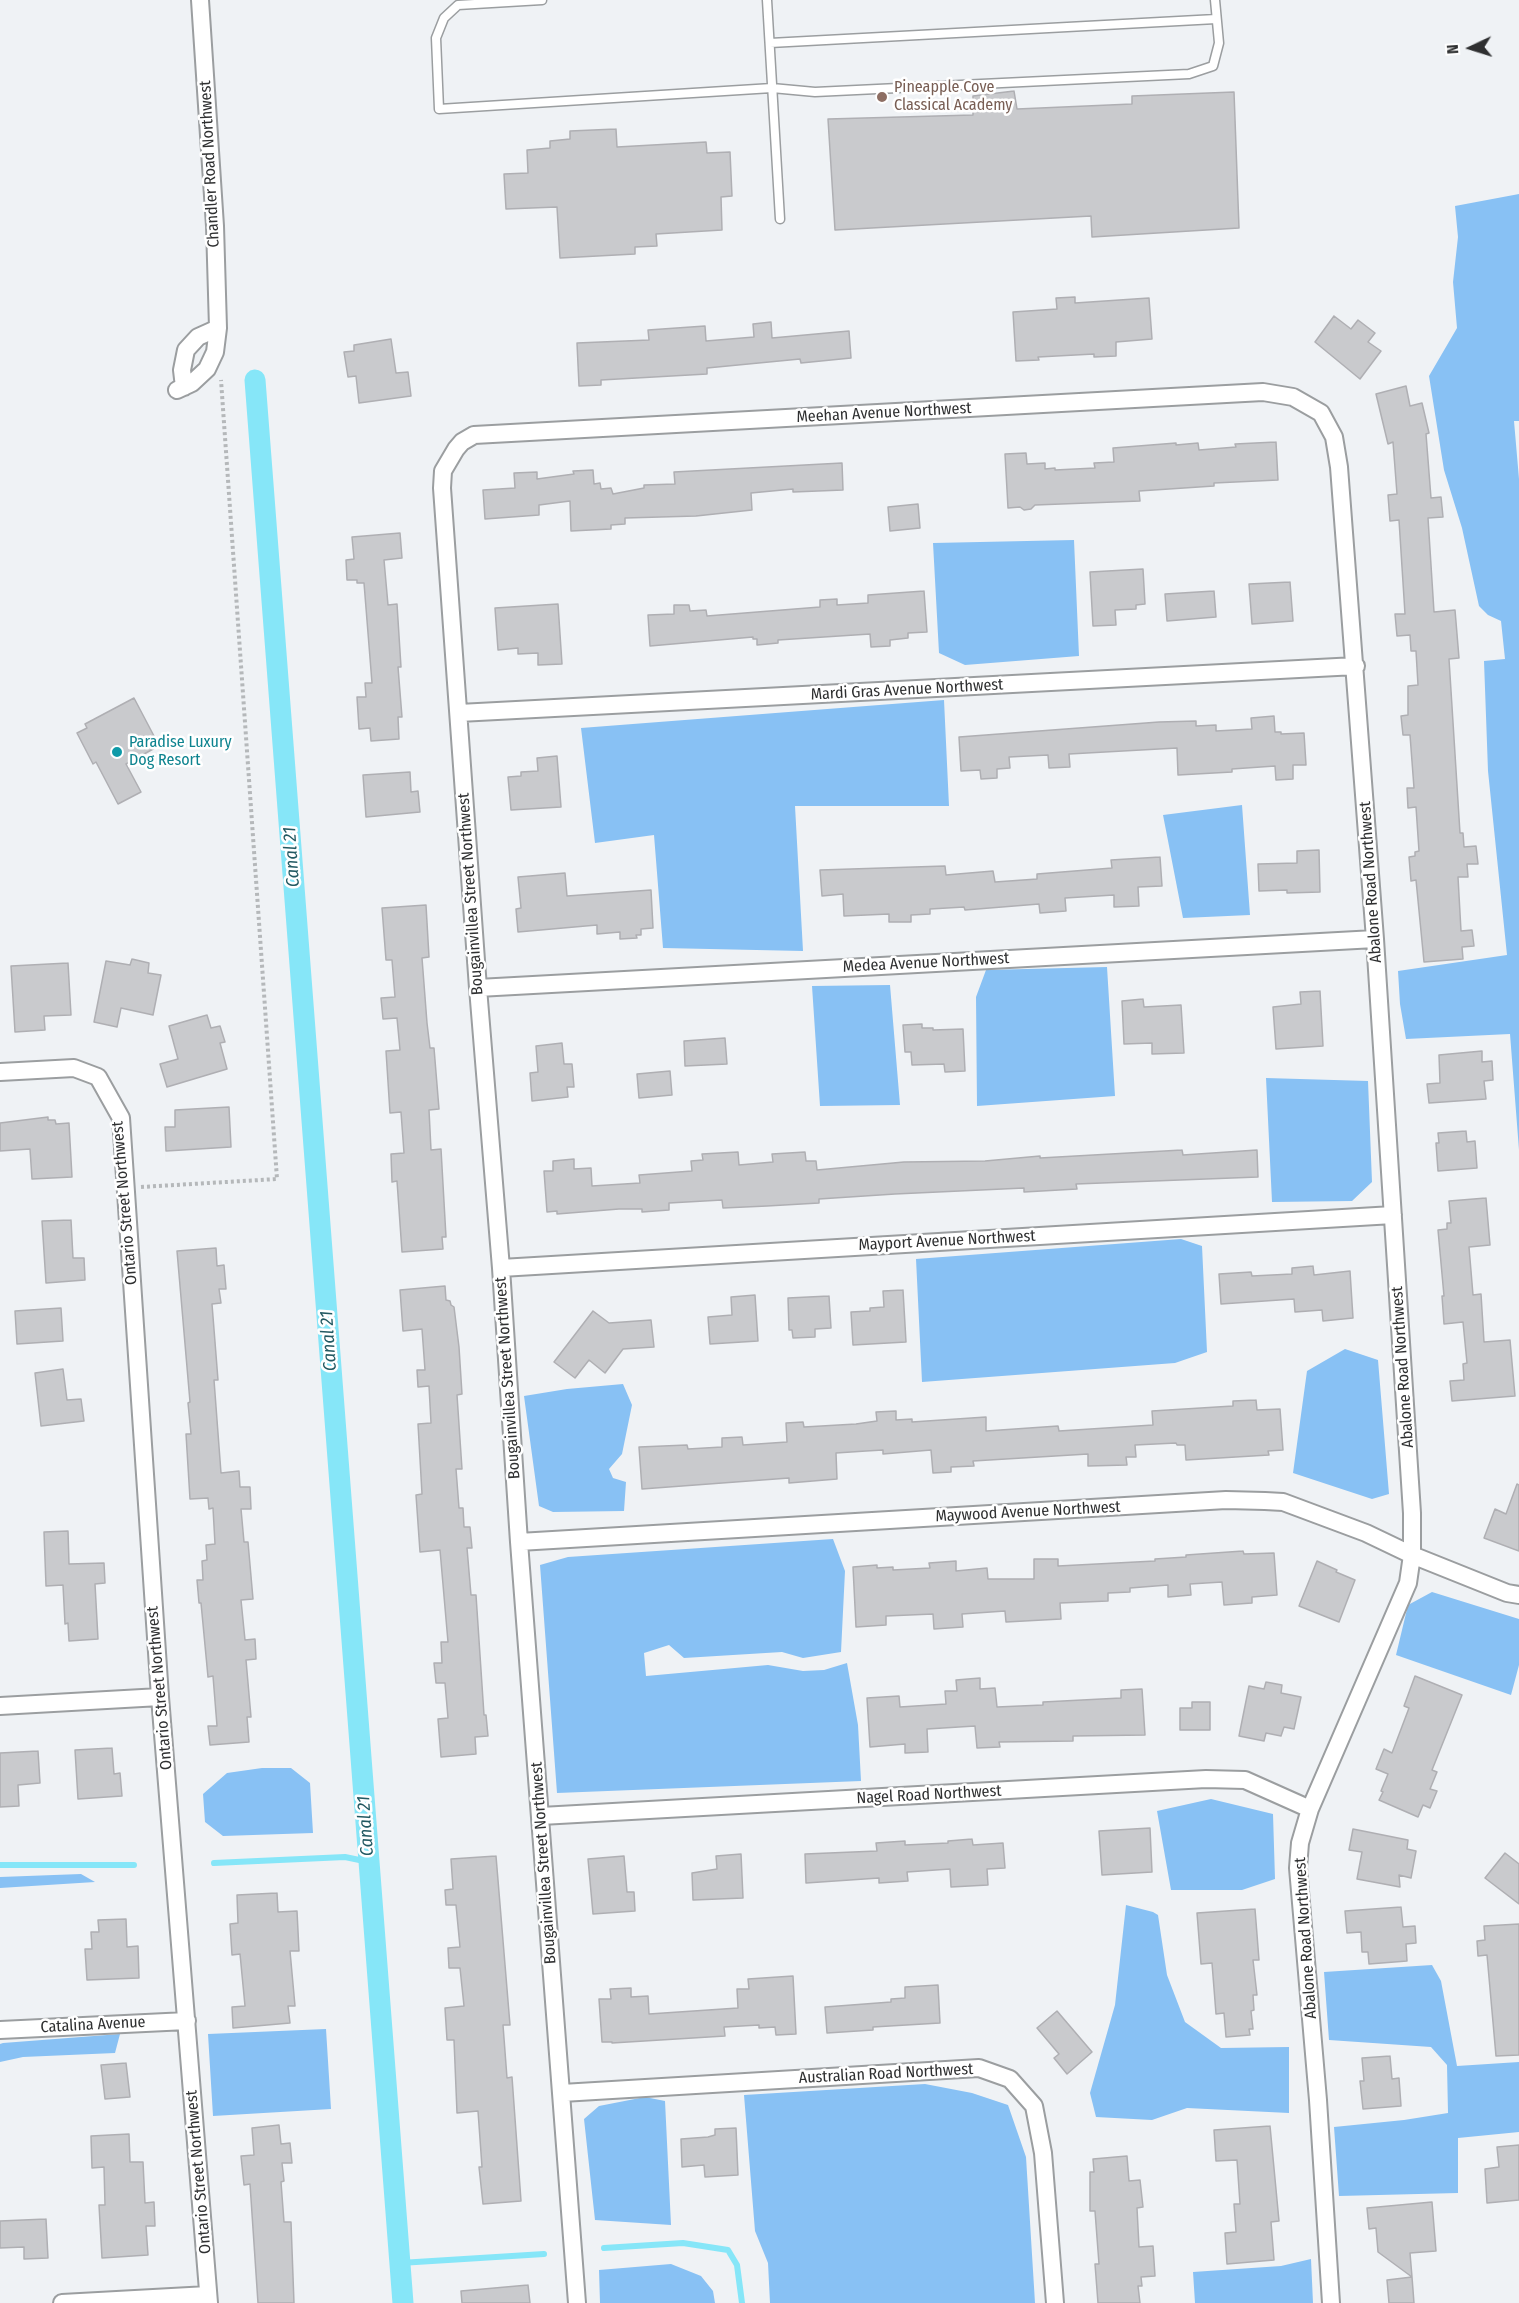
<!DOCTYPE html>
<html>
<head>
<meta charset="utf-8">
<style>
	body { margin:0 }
	#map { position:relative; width:1519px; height:2303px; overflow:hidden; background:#eff2f5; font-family:"Fira Sans Condensed",sans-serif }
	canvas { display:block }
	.north { position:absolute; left:1441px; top:18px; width:60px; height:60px; -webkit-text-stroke:4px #fff; paint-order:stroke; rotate:266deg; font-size:16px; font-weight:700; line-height:24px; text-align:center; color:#2f3031 }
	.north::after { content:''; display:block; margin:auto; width:21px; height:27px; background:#2f3031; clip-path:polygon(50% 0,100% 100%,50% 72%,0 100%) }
</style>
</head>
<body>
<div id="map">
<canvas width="1519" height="2303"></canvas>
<div class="north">N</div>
</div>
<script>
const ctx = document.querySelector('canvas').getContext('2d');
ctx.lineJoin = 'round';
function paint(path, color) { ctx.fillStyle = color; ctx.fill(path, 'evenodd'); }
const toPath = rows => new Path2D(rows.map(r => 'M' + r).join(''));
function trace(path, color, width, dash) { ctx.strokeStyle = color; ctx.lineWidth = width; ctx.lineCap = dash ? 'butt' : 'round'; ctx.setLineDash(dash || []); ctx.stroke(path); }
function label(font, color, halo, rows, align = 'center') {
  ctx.font = font + ' "Fira Sans Condensed",sans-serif'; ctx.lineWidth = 5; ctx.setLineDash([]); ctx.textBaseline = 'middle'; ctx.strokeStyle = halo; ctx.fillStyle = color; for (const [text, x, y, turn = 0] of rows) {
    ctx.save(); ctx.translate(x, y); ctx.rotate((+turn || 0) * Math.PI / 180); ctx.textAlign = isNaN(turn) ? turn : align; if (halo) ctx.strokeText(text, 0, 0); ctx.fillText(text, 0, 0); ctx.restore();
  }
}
paint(toPath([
	[1519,194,1519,421,1514,421,1519,479,1519,1150,1510,1034,1406,1039,1400,1004,1398,971,1507,955,1488,771,1484,661,1505,659,1501,621,1488,615,1479,606,1462,528,1444,470,1429,376,1457,328,1453,282,1458,237,1455,206],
	[1074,540,1079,656,965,665,939,653,933,543],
	[944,700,949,806,795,806,803,951,663,948,654,835,595,843,581,728],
	[1242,805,1250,915,1183,918,1163,815],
	[1107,967,1115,1096,977,1106,976,997,986,970],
	[890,985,900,1105,820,1106,812,986],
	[1266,1078,1368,1081,1372,1182,1352,1201,1272,1202],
	[1181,1239,1202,1246,1207,1352,1175,1363,922,1382,916,1259],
	[1345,1349,1378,1360,1389,1494,1372,1499,1293,1473,1307,1371],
	[623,1384,632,1405,622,1454,609,1469,613,1478,626,1482,624,1511,553,1512,539,1506,524,1396,567,1389],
	[833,1539,845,1571,841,1652,803,1658,782,1652,684,1658,669,1645,644,1653,646,1676,768,1665,803,1671,824,1670,847,1663,858,1725,861,1781,557,1793,540,1565,568,1557],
	[1432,1592,1519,1619,1519,1665,1511,1695,1396,1655,1408,1605],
	[262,1768,291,1768,310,1783,313,1833,223,1836,205,1822,203,1794,227,1773],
	[1211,1799,1273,1814,1275,1879,1242,1890,1171,1890,1157,1811],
	[81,1874,95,1882,0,1888,0,1877],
	[1126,1905,1153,1912,1158,1915,1167,1975,1185,2022,1221,2048,1289,2047,1289,2113,1187,2108,1152,2120,1096,2117,1090,2093,1115,2005],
	[1432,1965,1441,1981,1457,2066,1519,2062,1519,2132,1458,2138,1458,2193,1339,2196,1334,2127,1404,2120,1448,2113,1447,2065,1431,2047,1329,2040,1324,1972],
	[326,2029,331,2109,213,2116,208,2034],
	[120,2034,115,2053,23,2057,0,2062,0,2044,3,2043],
	[925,2084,972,2093,1008,2105,1026,2157,1035,2303,770,2303,768,2263,755,2231,744,2095],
	[645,2097,665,2101,671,2225,595,2220,584,2119,599,2106],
	[1311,2259,1313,2303,1195,2303,1193,2272,1281,2266],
	[671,2264,701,2276,713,2291,715,2303,600,2303,599,2270]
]), '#88c1f4');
trace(toPath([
	[214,1863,345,1857,369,1862],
	[0,1865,134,1865],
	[604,2248,683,2243,728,2250,737,2265,742,2303],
	[400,2263,544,2254]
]), '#86e6f8', 6);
trace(toPath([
	[255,380,403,2303]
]), '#86e6f8', 21);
const building = toPath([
	[1014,91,1017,109,1132,104,1132,96,1234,92,1239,228,1092,237,1091,216,835,230,828,119,973,115,973,96,1014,91],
	[616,129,617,147,706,142,707,153,730,152,732,196,721,197,722,230,656,234,657,246,635,247,635,254,560,258,557,207,506,209,504,174,528,173,527,150,550,148,550,141,570,139,570,131,616,129],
	[1075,297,1075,303,1149,298,1152,339,1116,342,1116,356,1094,357,1094,354,1038,357,1039,360,1016,361,1013,312,1057,309,1056,298,1075,297],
	[1334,316,1351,329,1358,320,1375,333,1368,342,1381,351,1360,379,1315,342,1334,316],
	[771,322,772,338,849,331,851,358,801,363,800,359,707,368,707,374,601,380,601,385,579,386,577,343,649,340,648,330,705,326,706,341,754,337,753,324,771,322],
	[391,339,396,373,408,372,411,396,359,403,356,376,348,377,344,352,354,351,354,345,391,339],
	[1406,386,1410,406,1422,403,1429,433,1426,434,1431,498,1441,497,1443,517,1428,518,1434,612,1455,610,1459,658,1449,659,1460,833,1463,833,1464,847,1476,846,1478,864,1467,864,1468,877,1458,877,1461,931,1472,930,1474,946,1462,947,1463,959,1424,962,1416,880,1411,881,1409,857,1415,856,1415,852,1419,851,1416,807,1408,808,1407,788,1414,788,1410,735,1403,735,1401,716,1408,715,1408,686,1418,685,1416,651,1411,651,1410,635,1397,636,1395,614,1405,614,1399,520,1390,521,1388,495,1397,494,1393,442,1388,444,1376,394,1406,386],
	[1276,442,1278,480,1214,483,1214,486,1139,491,1140,501,1035,505,1031,509,1024,510,1020,507,1008,508,1005,454,1026,453,1027,464,1045,463,1045,469,1055,468,1055,470,1095,468,1094,463,1114,462,1113,448,1176,443,1176,445,1198,443,1199,450,1236,447,1235,444,1276,442],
	[842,463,843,490,793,492,793,489,751,493,752,510,696,516,625,518,625,524,611,525,611,529,571,531,570,501,539,505,539,515,485,519,483,490,515,488,514,473,537,472,537,479,574,474,573,471,593,470,594,484,600,483,601,489,611,488,613,494,644,488,644,485,675,484,674,472,842,463],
	[918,504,920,528,890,531,888,507,918,504],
	[400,533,402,558,384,560,388,605,397,604,401,667,398,667,402,717,398,717,399,739,371,741,370,728,359,729,357,697,366,697,365,683,372,683,364,583,357,583,357,580,347,580,346,560,354,559,352,537,400,533],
	[1143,569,1145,604,1136,605,1136,609,1115,610,1116,625,1093,626,1090,572,1143,569],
	[1290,582,1293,621,1252,624,1249,584,1290,582],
	[924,591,927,632,908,633,908,638,890,640,890,646,871,647,870,634,778,640,778,643,757,645,757,639,753,639,753,637,650,646,648,615,674,614,674,605,689,605,690,611,706,610,707,616,820,607,820,600,837,599,837,605,868,603,868,595,924,591],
	[1214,591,1216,617,1167,621,1165,594,1214,591],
	[558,604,562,664,538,665,538,653,518,654,518,648,498,650,495,608,558,604],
	[134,698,154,736,150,738,155,748,126,764,141,792,118,804,96,762,93,764,77,733,87,728,85,724,134,698],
	[1274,716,1275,732,1281,732,1281,734,1304,733,1306,765,1293,765,1293,779,1276,780,1275,766,1232,769,1232,772,1178,775,1177,748,1069,754,1070,767,1049,768,1048,755,1009,757,1010,768,997,769,997,778,981,779,980,770,961,771,959,737,1159,722,1196,721,1196,726,1216,725,1216,731,1252,729,1251,718,1274,716],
	[557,756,561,807,511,810,508,777,521,776,521,772,538,771,537,758,557,756],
	[410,772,411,792,418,791,420,812,366,817,363,775,410,772],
	[1319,850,1320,892,1287,893,1287,890,1259,891,1258,864,1297,863,1297,851,1319,850],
	[1160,857,1162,886,1138,887,1139,906,1114,907,1114,895,1065,898,1066,911,1040,913,1039,904,965,910,964,907,930,909,930,914,911,915,911,922,889,922,889,914,844,916,843,894,822,896,820,870,945,866,946,875,993,871,995,882,1037,879,1037,874,1112,868,1111,860,1160,857],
	[565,873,567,896,651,890,653,928,641,929,641,935,636,935,637,938,620,939,620,932,597,934,597,925,518,932,516,909,521,908,518,877,565,873],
	[426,905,429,957,422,958,427,1023,430,1048,434,1048,439,1109,429,1110,431,1150,441,1149,446,1237,442,1237,443,1249,402,1252,397,1181,392,1182,391,1154,404,1153,401,1112,390,1113,386,1051,400,1050,397,1018,383,1019,381,998,395,997,392,960,386,960,382,908,426,905],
	[132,959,149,963,148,973,161,975,153,1015,121,1008,117,1027,94,1022,106,961,130,965,132,959],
	[68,963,71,1015,44,1016,45,1030,15,1032,11,966,68,963],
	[1320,991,1323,1046,1276,1049,1273,1007,1301,1004,1300,992,1320,991],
	[1143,999,1144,1007,1181,1005,1184,1053,1152,1054,1152,1043,1124,1044,1122,1001,1143,999],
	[207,1015,211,1028,220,1026,225,1042,220,1043,227,1069,167,1087,160,1064,178,1059,169,1026,207,1015],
	[922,1024,922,1028,933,1028,933,1030,963,1029,965,1071,945,1072,944,1064,912,1065,911,1052,905,1052,903,1025,922,1024],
	[725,1038,727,1064,685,1066,684,1041,725,1038],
	[562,1043,564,1064,572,1064,574,1087,567,1087,568,1097,532,1101,530,1073,538,1072,536,1046,562,1043],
	[1482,1051,1482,1062,1492,1061,1493,1080,1484,1081,1486,1099,1429,1103,1427,1084,1440,1083,1439,1055,1482,1051],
	[670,1071,672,1095,639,1098,637,1074,670,1071],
	[229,1107,231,1147,166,1151,165,1127,175,1127,175,1110,229,1107],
	[48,1117,48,1120,55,1120,56,1124,69,1123,72,1177,32,1179,30,1149,0,1151,0,1123,48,1117],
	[1466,1131,1467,1142,1475,1141,1477,1168,1438,1171,1436,1143,1439,1143,1438,1133,1466,1131],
	[1182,1150,1183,1155,1257,1150,1258,1177,1076,1184,1077,1189,1024,1192,1024,1188,895,1194,819,1199,819,1203,767,1206,723,1208,722,1200,669,1203,669,1210,642,1212,642,1209,619,1209,557,1214,557,1211,547,1212,544,1171,553,1171,553,1161,574,1159,574,1169,591,1168,592,1186,640,1183,639,1175,692,1171,691,1161,703,1160,702,1154,738,1152,739,1165,773,1162,772,1154,805,1152,806,1161,816,1161,817,1170,904,1162,985,1161,1040,1156,1040,1158,1182,1150],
	[1486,1198,1490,1245,1469,1247,1473,1295,1481,1294,1484,1342,1510,1340,1515,1396,1452,1401,1450,1381,1464,1380,1463,1364,1467,1363,1463,1322,1444,1324,1442,1296,1444,1296,1438,1230,1447,1229,1447,1223,1451,1223,1449,1201,1486,1198],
	[71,1220,73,1258,84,1258,85,1280,46,1283,42,1221,71,1220],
	[216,1248,217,1266,224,1265,226,1289,219,1289,221,1303,212,1304,218,1380,214,1380,221,1473,239,1471,240,1487,250,1487,251,1509,241,1509,244,1542,248,1542,253,1599,241,1600,245,1640,255,1639,256,1659,246,1660,251,1717,247,1717,249,1742,210,1745,208,1726,217,1726,213,1676,208,1677,201,1603,199,1603,197,1580,203,1580,202,1561,207,1560,206,1545,215,1544,213,1508,209,1509,208,1498,190,1499,186,1434,191,1434,188,1403,190,1402,177,1251,216,1248],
	[1313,1266,1314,1275,1350,1271,1353,1318,1323,1321,1322,1310,1295,1312,1294,1299,1221,1304,1219,1274,1251,1272,1252,1276,1292,1274,1292,1268,1313,1266],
	[445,1286,446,1300,450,1301,451,1305,454,1307,459,1347,462,1394,457,1395,462,1469,456,1469,459,1508,463,1508,464,1527,470,1527,472,1548,467,1548,471,1595,476,1595,484,1715,486,1715,488,1736,475,1737,476,1754,441,1757,438,1719,448,1718,445,1683,436,1683,434,1663,442,1663,441,1642,448,1642,440,1550,420,1552,416,1495,422,1494,418,1424,431,1423,429,1386,418,1387,417,1370,425,1370,422,1329,403,1331,400,1290,445,1286],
	[903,1290,906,1342,853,1345,851,1312,870,1311,870,1308,884,1307,883,1291,903,1290],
	[755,1295,758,1341,710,1344,708,1317,732,1315,731,1297,755,1295],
	[829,1296,831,1328,815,1329,815,1337,793,1338,792,1330,789,1330,788,1298,829,1296],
	[61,1308,63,1341,17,1344,15,1311,61,1308],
	[593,1311,609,1323,651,1320,654,1347,623,1349,605,1373,589,1360,575,1378,554,1362,593,1311],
	[63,1369,67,1400,81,1399,84,1421,41,1426,35,1373,63,1369],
	[1256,1400,1257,1410,1280,1409,1283,1450,1268,1451,1269,1455,1186,1460,1185,1445,1177,1445,1176,1443,1135,1445,1136,1457,1126,1457,1127,1465,1088,1466,1088,1454,973,1461,974,1466,951,1467,951,1472,933,1473,931,1450,883,1454,883,1450,866,1451,836,1453,837,1479,789,1483,789,1478,642,1489,639,1447,687,1445,688,1449,722,1447,722,1438,742,1437,743,1445,787,1442,786,1423,803,1422,804,1427,856,1424,877,1421,876,1412,896,1411,896,1420,912,1419,912,1422,986,1417,986,1431,1058,1426,1059,1431,1153,1425,1152,1411,1233,1406,1233,1401,1256,1400],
	[1517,1484,1519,1485,1519,1551,1484,1538,1495,1509,1506,1514,1517,1484],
	[68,1531,69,1564,104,1563,105,1583,95,1584,98,1639,69,1641,68,1623,65,1624,63,1585,46,1586,44,1532,68,1531],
	[1243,1551,1244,1554,1274,1553,1277,1595,1252,1597,1252,1603,1224,1605,1222,1582,1190,1584,1191,1595,1168,1597,1168,1585,1130,1588,1130,1592,1108,1593,1108,1601,1060,1603,1061,1619,1006,1622,1005,1611,962,1614,963,1627,934,1629,933,1614,886,1616,886,1625,856,1627,853,1567,877,1565,877,1568,893,1567,893,1570,930,1568,929,1563,956,1561,956,1571,987,1568,988,1579,1034,1579,1034,1559,1058,1559,1058,1566,1155,1561,1155,1559,1186,1557,1186,1555,1243,1551],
	[1317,1561,1337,1570,1336,1572,1355,1580,1339,1622,1299,1606,1317,1561],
	[1415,1676,1462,1695,1432,1770,1437,1772,1430,1789,1437,1791,1430,1808,1423,1805,1418,1817,1379,1800,1383,1792,1381,1791,1388,1774,1376,1769,1384,1749,1392,1753,1409,1708,1404,1706,1415,1676],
	[980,1678,980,1689,995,1688,997,1707,1043,1705,1043,1702,1121,1698,1121,1690,1142,1689,1145,1735,1073,1736,1073,1741,999,1742,1000,1747,977,1748,975,1726,927,1729,928,1752,905,1753,905,1744,870,1747,867,1698,899,1696,900,1707,946,1704,945,1691,957,1691,956,1680,980,1678],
	[1266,1682,1282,1685,1281,1693,1301,1697,1294,1729,1284,1727,1281,1736,1266,1733,1264,1741,1239,1736,1249,1686,1264,1689,1266,1682],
	[1192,1702,1210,1702,1210,1730,1180,1730,1180,1708,1192,1708,1192,1702],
	[112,1748,114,1774,120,1773,122,1796,78,1799,75,1750,112,1748],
	[38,1751,40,1783,18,1785,19,1806,0,1807,0,1753,38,1751],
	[1150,1828,1152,1872,1102,1875,1099,1831,1150,1828],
	[1353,1829,1408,1840,1407,1849,1416,1851,1411,1878,1399,1875,1400,1887,1357,1879,1362,1852,1349,1850,1353,1829],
	[972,1839,973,1845,1003,1843,1005,1868,987,1869,988,1885,951,1887,950,1869,907,1872,908,1881,879,1883,879,1878,806,1883,805,1854,877,1851,876,1843,905,1841,905,1845,948,1843,948,1841,972,1839],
	[1505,1853,1519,1864,1519,1904,1485,1878,1505,1853],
	[741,1854,743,1898,693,1900,692,1873,717,1869,716,1856,741,1854],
	[496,1856,510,2025,503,2025,507,2078,512,2077,521,2201,483,2204,479,2167,482,2167,478,2111,457,2113,454,2040,447,2040,445,2008,464,2006,460,1968,449,1968,448,1948,460,1947,456,1905,446,1905,445,1890,453,1889,451,1859,496,1856],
	[624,1856,627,1892,634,1892,635,1911,593,1914,588,1859,624,1856],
	[277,1893,278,1912,297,1911,299,1951,290,1951,295,2006,288,2006,290,2023,233,2028,232,2007,245,2006,240,1954,232,1955,230,1924,238,1923,237,1895,277,1893],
	[1401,1907,1403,1927,1415,1926,1416,1943,1406,1944,1407,1961,1369,1964,1368,1952,1362,1952,1361,1932,1347,1933,1345,1911,1401,1907],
	[1255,1909,1259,1960,1253,1960,1257,1995,1253,1995,1254,2010,1251,2011,1253,2029,1249,2029,1250,2035,1226,2037,1224,2013,1216,2014,1212,1963,1201,1964,1197,1913,1255,1909],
	[126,1919,127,1947,138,1946,139,1978,87,1980,85,1949,92,1949,91,1932,99,1932,98,1920,126,1919],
	[1519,1924,1519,2055,1496,2056,1487,1955,1478,1956,1477,1941,1485,1940,1484,1926,1519,1924],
	[793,1976,796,2034,776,2035,775,2027,759,2028,759,2025,724,2027,725,2036,612,2043,612,2042,602,2042,599,1999,611,1999,610,1989,631,1988,631,1997,648,1996,649,2014,738,2008,737,1989,749,1989,748,1979,793,1976],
	[938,1985,940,2023,873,2027,873,2030,827,2033,825,2007,891,2002,891,1999,905,1998,905,1987,938,1985],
	[1057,2011,1092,2052,1067,2074,1054,2058,1059,2054,1037,2028,1057,2011],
	[1390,2056,1392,2079,1399,2078,1401,2106,1363,2109,1360,2081,1364,2081,1362,2058,1390,2056],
	[126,2063,130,2097,105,2099,101,2065,126,2063],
	[279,2125,281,2144,290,2143,292,2163,282,2163,284,2181,281,2182,284,2222,291,2222,294,2303,258,2303,250,2184,244,2185,241,2156,254,2155,252,2128,279,2125],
	[1270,2126,1279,2221,1271,2222,1274,2260,1227,2264,1225,2233,1236,2232,1234,2204,1240,2204,1237,2160,1216,2161,1214,2130,1270,2126],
	[736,2128,738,2175,705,2177,704,2165,682,2167,681,2139,708,2137,715,2135,715,2129,736,2128],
	[129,2134,130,2162,143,2162,145,2203,154,2202,155,2226,146,2226,148,2255,102,2258,99,2205,105,2205,104,2167,92,2168,91,2136,129,2134],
	[1519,2145,1519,2200,1487,2203,1485,2169,1499,2167,1497,2147,1519,2145],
	[1127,2156,1129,2181,1140,2180,1143,2207,1137,2208,1139,2247,1153,2246,1155,2276,1141,2277,1142,2286,1138,2286,1140,2303,1098,2303,1095,2264,1099,2264,1095,2211,1090,2211,1090,2172,1094,2172,1093,2159,1127,2156],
	[1432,2202,1436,2251,1410,2253,1412,2277,1378,2252,1376,2228,1369,2229,1367,2208,1432,2202],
	[46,2219,48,2258,24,2259,24,2247,0,2248,0,2221,46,2219],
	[1412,2277,1414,2303,1389,2303,1387,2280,1412,2277],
	[528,2285,530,2303,462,2303,461,2291,528,2285]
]);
paint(building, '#c9cacd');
trace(building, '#afafb3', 1.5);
const lane = toPath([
	[542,0,458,5,444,18,436,38,439,109,772,88,815,92,1189,74,1213,66,1219,43,1215,0],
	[767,0,780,219],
	[770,43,1216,19]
]);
const street = toPath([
	[184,387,182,370,186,350,198,337,218,328],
	[177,390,192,383,207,369,215,352,218,328,215,226,200,0],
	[459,713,1356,666],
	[478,988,1375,939],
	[0,1072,74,1068,98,1077,121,1118,160,1697,209,2303],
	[501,1268,1393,1215],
	[519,1542,1226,1500,1265,1501,1283,1502,1366,1533,1412,1555,1507,1593,1519,1595],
	[0,1706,160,1697],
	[541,1816,1206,1779,1245,1780,1310,1809],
	[0,2030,187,2021],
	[562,2093,979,2068,1010,2079,1034,2106,1043,2153,1055,2303],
	[62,2303,208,2295],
	[577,2303,519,1542,501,1268,478,988,442,488,443,471,456,449,462,442,474,435,1263,392,1293,397,1321,413,1334,437,1339,467,1375,939,1412,1513,1412,1555,1408,1583,1310,1809,1300,1843,1298,1868,1318,2100,1331,2303]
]);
trace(lane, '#9b9ea0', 11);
trace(street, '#9b9ea0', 20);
trace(toPath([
	[141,1187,277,1179,221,380]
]), '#b5b8ba', 4, [3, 3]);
trace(lane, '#fff', 8);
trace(street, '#fff', 16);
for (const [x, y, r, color] of [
	[882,97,6,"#8d6e63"],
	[117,752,6,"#0f9aa8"]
]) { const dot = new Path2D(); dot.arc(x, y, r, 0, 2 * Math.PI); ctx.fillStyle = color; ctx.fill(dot); trace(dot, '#fff', 2); }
label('16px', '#785e54', '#fff', [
	["Pineapple Cove",894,88],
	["Classical Academy",894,106]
], 'left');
label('16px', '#2f3031', '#fff', [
	["Chandler Road Northwest",210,164,-93],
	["Meehan Avenue Northwest",884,413,-3],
	["Mardi Gras Avenue Northwest",907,690,-3],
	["Abalone Road Northwest",1371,882,-94],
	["Bougainvillea Street Northwest",471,894,-94],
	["Medea Avenue Northwest",926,963,-3],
	["Ontario Street Northwest",125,1203,-95],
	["Mayport Avenue Northwest",947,1241,-3],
	["Abalone Road Northwest",1403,1367,-94],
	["Bougainvillea Street Northwest",508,1378,-94],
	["Maywood Avenue Northwest",1028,1512,-3],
	["Ontario Street Northwest",160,1688,-95],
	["Nagel Road Northwest",929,1795,-3],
	["Bougainvillea Street Northwest",544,1863,-94],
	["Abalone Road Northwest",1306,1938,-94],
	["Catalina Avenue",93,2025,-3],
	["Australian Road Northwest",886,2074,-3],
	["Ontario Street Northwest",199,2172,-95]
]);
label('16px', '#0d838f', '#fff', [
	["Paradise Luxury",129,743],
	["Dog Resort",129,761]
], 'left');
label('italic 18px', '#225962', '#fff', [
	["Canal 21",292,857,-94],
	["Canal 21",329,1341,-94],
	["Canal 21",366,1826,-94]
]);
</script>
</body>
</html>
